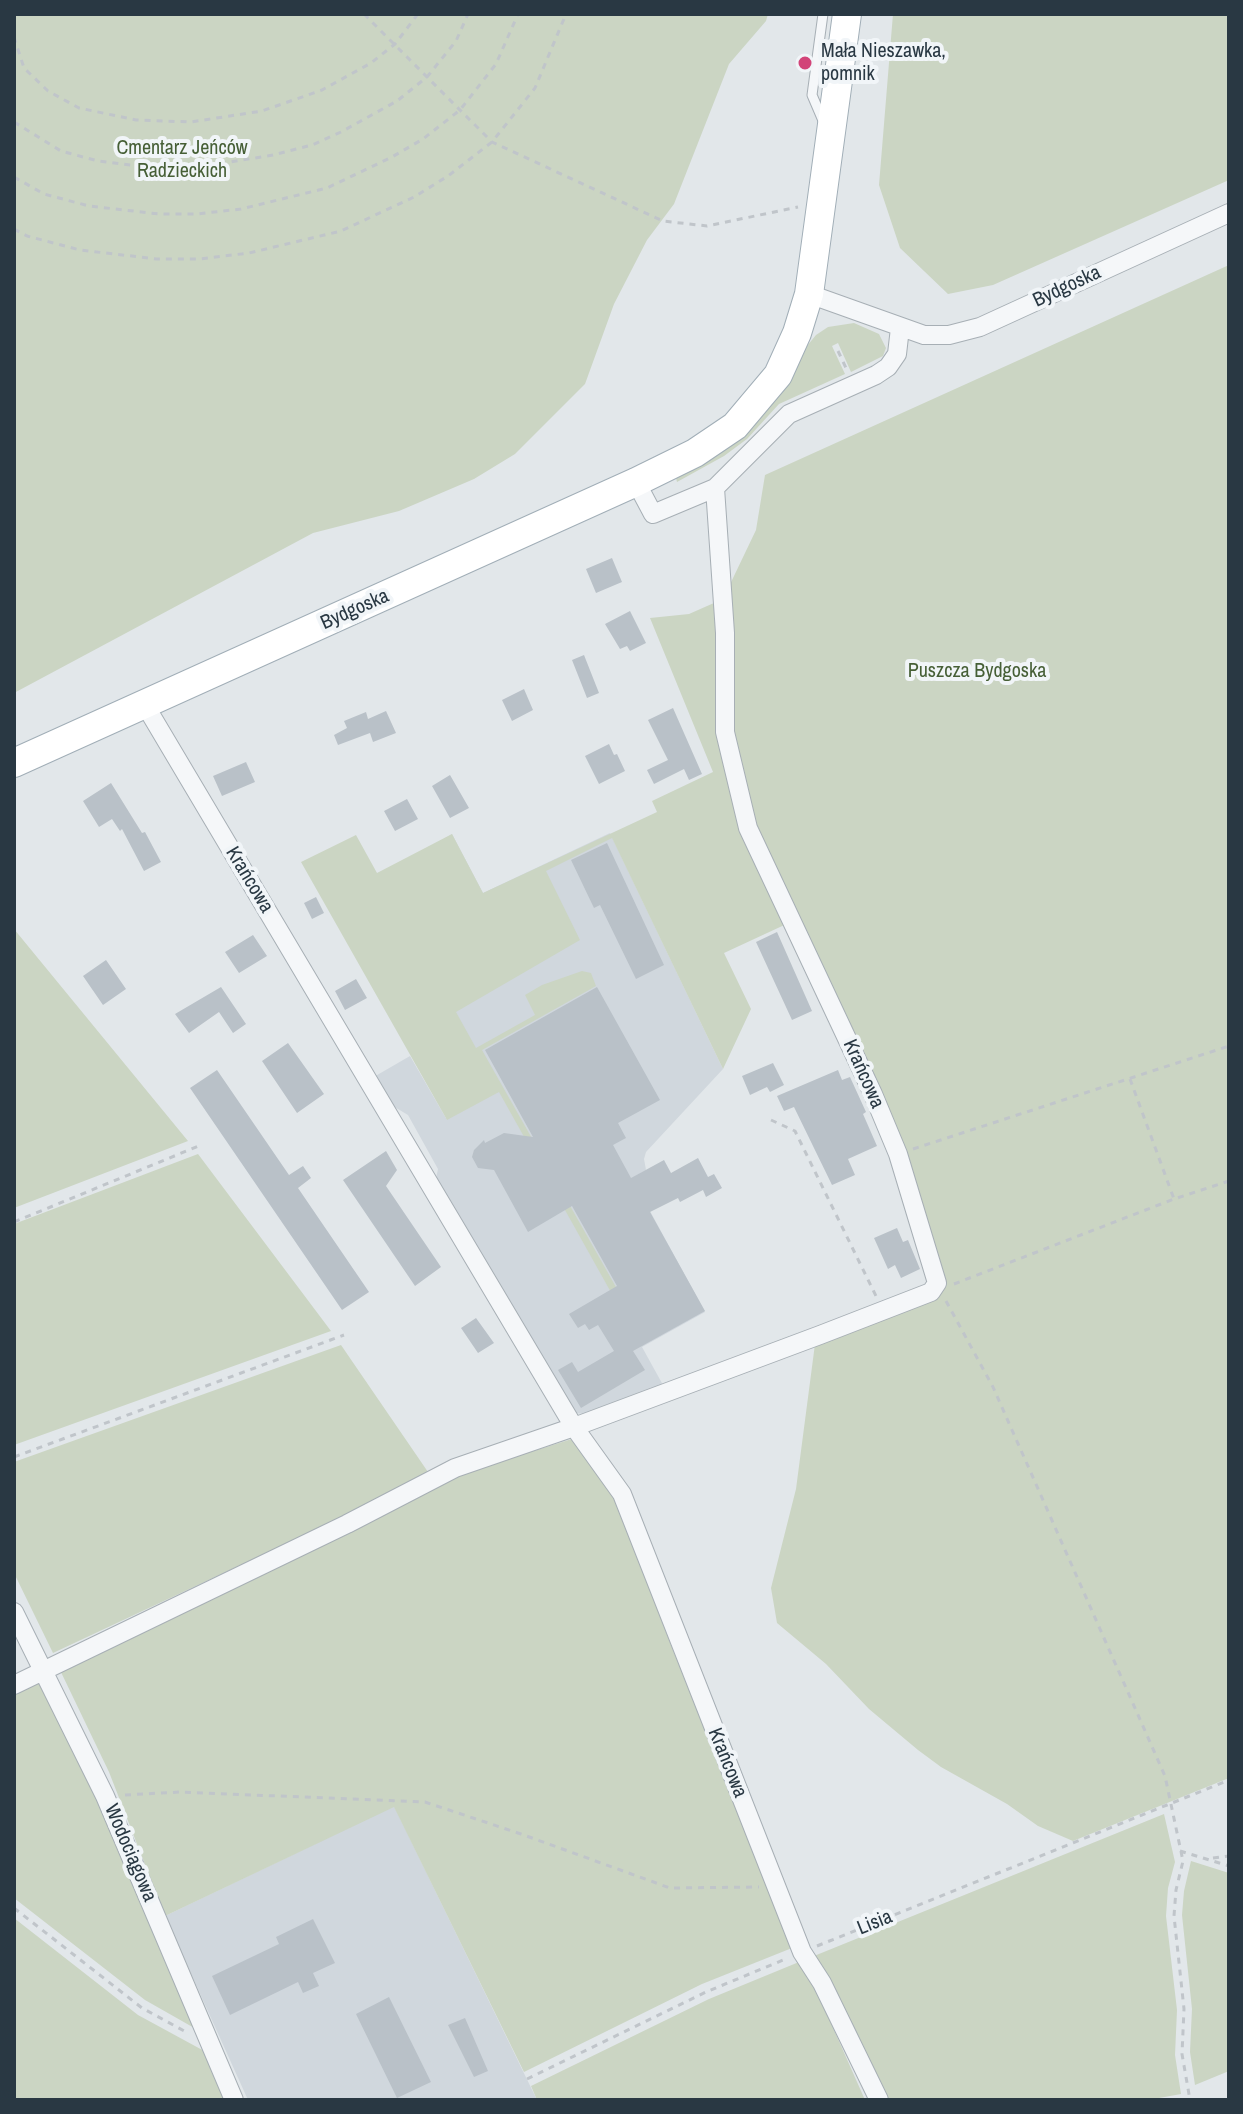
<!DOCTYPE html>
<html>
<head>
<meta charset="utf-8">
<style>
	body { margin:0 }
	#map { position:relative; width:1243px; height:2114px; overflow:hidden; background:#e2e7ea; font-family:"Archivo Narrow",sans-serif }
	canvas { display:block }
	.frame { position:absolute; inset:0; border:16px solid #293843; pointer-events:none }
</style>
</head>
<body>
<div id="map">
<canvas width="1243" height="2114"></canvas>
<div class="frame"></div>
</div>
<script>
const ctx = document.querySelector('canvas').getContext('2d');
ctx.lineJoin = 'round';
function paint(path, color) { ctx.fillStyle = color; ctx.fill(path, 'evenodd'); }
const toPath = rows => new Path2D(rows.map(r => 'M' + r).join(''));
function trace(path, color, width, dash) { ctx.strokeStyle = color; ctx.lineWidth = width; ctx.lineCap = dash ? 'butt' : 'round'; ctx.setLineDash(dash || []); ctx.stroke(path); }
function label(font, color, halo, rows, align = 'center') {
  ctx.font = font + ' "Archivo Narrow",sans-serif'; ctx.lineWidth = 8; ctx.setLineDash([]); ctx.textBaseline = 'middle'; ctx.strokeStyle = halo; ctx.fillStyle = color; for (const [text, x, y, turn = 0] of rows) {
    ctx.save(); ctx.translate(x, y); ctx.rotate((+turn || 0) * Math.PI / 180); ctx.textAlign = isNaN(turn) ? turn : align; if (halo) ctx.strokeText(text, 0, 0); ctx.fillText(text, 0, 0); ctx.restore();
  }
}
paint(toPath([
	[610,833,723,1069,646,1152,644,1159,646,1170,632,1178,705,1312,642,1347,663,1385,583,1414,576,1413,435,1183,438,1169,408,1115,388,1103,372,1078,410,1056,447,1120,379,877,452,834,483,893],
	[394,1806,537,2100,248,2100,165,1916]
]), '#d0d7dd');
paint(toPath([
	[14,14,768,14,766,21,729,64,674,204,647,240,614,304,585,384,515,454,474,479,399,511,313,533,14,693],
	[893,14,1229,14,1229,180,993,285,948,294,900,248,879,185],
	[1229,265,1229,1778,1073,1841,1038,1826,1007,1804,941,1767,918,1750,869,1709,826,1664,777,1623,771,1588,796,1489,815,1344,937,1282,907,1177,793,921,724,953,751,1009,723,1069,612,838,546,871,580,940,456,1012,476,1048,535,1015,525,995,542,985,582,971,591,973,596,986,482,1050,647,1342,641,1346,499,1092,447,1120,301,862,356,835,377,873,452,834,483,893,657,812,652,801,713,772,650,618,689,614,723,599,756,530,765,475],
	[854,323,879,334,886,348,883,356,851,372,838,343,832,346,845,374,779,404,747,439,724,456,677,482,676,478,702,464,744,435,760,418,785,388,807,346,816,335,828,327],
	[14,929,188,1141,14,1208],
	[198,1154,331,1331,14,1445,14,1224],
	[341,1345,428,1472,345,1516,53,1653,14,1573,14,1462],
	[578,1437,615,1498,669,1640,792,1948,702,1984,524,2072,394,1807,165,1916,109,1772,59,1668,458,1475],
	[45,1675,196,2029,145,2000,14,1898,14,1690],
	[1164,1814,1175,1862,1168,1888,1166,1916,1177,2010,1175,2055,1181,2094,1148,2100,887,2100,814,1956],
	[1191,1861,1229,1873,1229,2071,1195,2085,1190,2052,1192,2009,1182,1915,1184,1891],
	[14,1918,138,2015,206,2052,225,2100,14,2100],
	[799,1962,815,1987,865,2100,537,2100,531,2086,709,1999]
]), '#cbd5c3');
paint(toPath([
	[612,558,622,582,596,593,586,569],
	[630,611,646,643,630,651,627,646,620,649,605,624],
	[584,655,599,693,587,698,572,660],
	[524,689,533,710,512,721,502,700],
	[673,708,702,774,689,780,684,769,654,784,647,770,668,760,648,720],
	[386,711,396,733,373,742,370,733,338,745,334,735,347,728,344,721,366,712,368,719],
	[609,744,614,755,617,754,625,771,599,784,585,756],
	[246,762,255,782,222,796,213,776],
	[450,775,469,808,450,818,432,786],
	[111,783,142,833,145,832,161,862,144,871,122,829,120,831,112,819,99,827,83,801],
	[407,799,418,819,395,831,384,811],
	[607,843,664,965,636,979,600,905,594,908,571,860],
	[316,897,324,913,312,919,304,903],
	[777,932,812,1011,792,1020,756,942],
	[253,935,267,956,239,973,225,952],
	[106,960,126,989,103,1005,83,976],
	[356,979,367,998,345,1010,335,991],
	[221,987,246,1024,233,1033,219,1012,189,1033,175,1014],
	[597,987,660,1100,618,1123,626,1138,613,1145,631,1178,664,1160,671,1173,698,1158,708,1177,714,1174,722,1188,706,1197,703,1190,680,1202,678,1198,650,1212,705,1311,633,1351,645,1370,581,1408,558,1370,572,1362,578,1372,614,1351,598,1325,589,1330,585,1324,578,1328,569,1314,617,1286,572,1206,528,1232,494,1170,478,1168,472,1157,474,1150,484,1140,485,1143,504,1133,533,1137,485,1050],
	[288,1043,324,1094,297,1113,262,1061],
	[773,1063,784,1085,770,1092,767,1087,750,1095,742,1076],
	[217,1070,289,1175,303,1166,311,1178,298,1188,369,1292,342,1310,190,1088],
	[838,1070,842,1080,850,1077,866,1112,863,1114,877,1146,848,1159,855,1175,832,1185,794,1107,784,1111,777,1096],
	[386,1151,397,1170,386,1186,441,1267,415,1286,343,1180],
	[897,1228,903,1242,908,1240,920,1269,901,1278,895,1265,888,1269,874,1238],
	[476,1318,494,1343,478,1353,461,1328],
	[313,1919,335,1963,313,1973,319,1986,303,1993,298,1982,230,2015,212,1976,279,1944,276,1937],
	[389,1997,431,2082,397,2098,356,2014],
	[465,2018,488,2071,474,2077,448,2025]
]), '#b9c1c8');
const lane = toPath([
	[823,14,812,95,824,123]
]);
const street = toPath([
	[809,294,924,335,949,335,980,327,1229,213],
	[636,482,653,514,715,488,789,414,876,375,888,367,897,354,900,328],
	[145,705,574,1427,622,1494,802,1952,822,1983,879,2100],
	[14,1612,105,1796,234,2100],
	[14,1685,347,1524,455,1468,574,1427,820,1335,931,1292,937,1283,898,1154,873,1094,748,828,725,732,725,633,715,488]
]);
const primary = toPath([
	[14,763,636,482,695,453,735,426,778,375,797,333,809,294,847,14]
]);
trace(lane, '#a7afb5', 11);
trace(street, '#a7afb5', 20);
trace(primary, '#a1aeb7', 30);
trace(toPath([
	[364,14,492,142,663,221,707,226,798,207],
	[14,15,14,14],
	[14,37,24,68,48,91,79,108,136,120,191,122,262,111,322,90,371,63,395,44,418,14],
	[14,122,61,151,98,161,131,165,194,168,273,155,312,145,341,132,397,101,427,77,456,41,468,14],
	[14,177,44,194,89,206,159,214,197,214,241,209,327,188,392,157,423,139,460,110,496,64,518,14],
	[14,229,27,236,80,250,157,259,199,259,249,253,341,231,414,197,448,176,492,142,535,88,566,14],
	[838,351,847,370],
	[1130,1079,1174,1199],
	[771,1120,795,1131,876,1296],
	[913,1149,1229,1046],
	[14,1222,201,1145],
	[954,1284,1174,1199,1229,1181],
	[946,1301,993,1387,1165,1776,1183,1861,1176,1890,1174,1916,1184,2009,1182,2054,1190,2100],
	[14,1457,344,1335],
	[125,1795,180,1792,425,1802,521,1834,670,1888,759,1887],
	[1180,1851,1229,1866],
	[1213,1858,1229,1856],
	[14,1908,142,2008,186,2032],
	[817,1946,1229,1780],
	[527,2079,706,1992,788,1958]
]), '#c0c5ca', 3, [6, 6]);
trace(lane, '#f5f7f9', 9);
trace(street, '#f5f7f9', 18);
trace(primary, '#fff', 28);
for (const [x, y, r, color] of [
	[805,63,8,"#d24478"]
]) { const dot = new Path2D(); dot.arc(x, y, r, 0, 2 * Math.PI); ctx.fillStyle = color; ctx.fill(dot); trace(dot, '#f1f5f8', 3); }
label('20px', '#293843', '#f1f5f8', [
	["Mała Nieszawka,",821,52],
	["pomnik",821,75]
], 'left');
label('20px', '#465f36', '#f1f5f8', [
	["Cmentarz Jeńców",182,149],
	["Radzieckich",182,172],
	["Puszcza Bydgoska",977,672]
]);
label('20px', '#293843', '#f1f5f8', [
	["Bydgoska",1067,287,-25],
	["Bydgoska",355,610,-24],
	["Krańcowa",249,880,59],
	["Krańcowa",863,1074,66],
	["Krańcowa",727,1763,68],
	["Wodociągowa",130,1853,67],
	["Lisia",875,1923,-22]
]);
</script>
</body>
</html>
